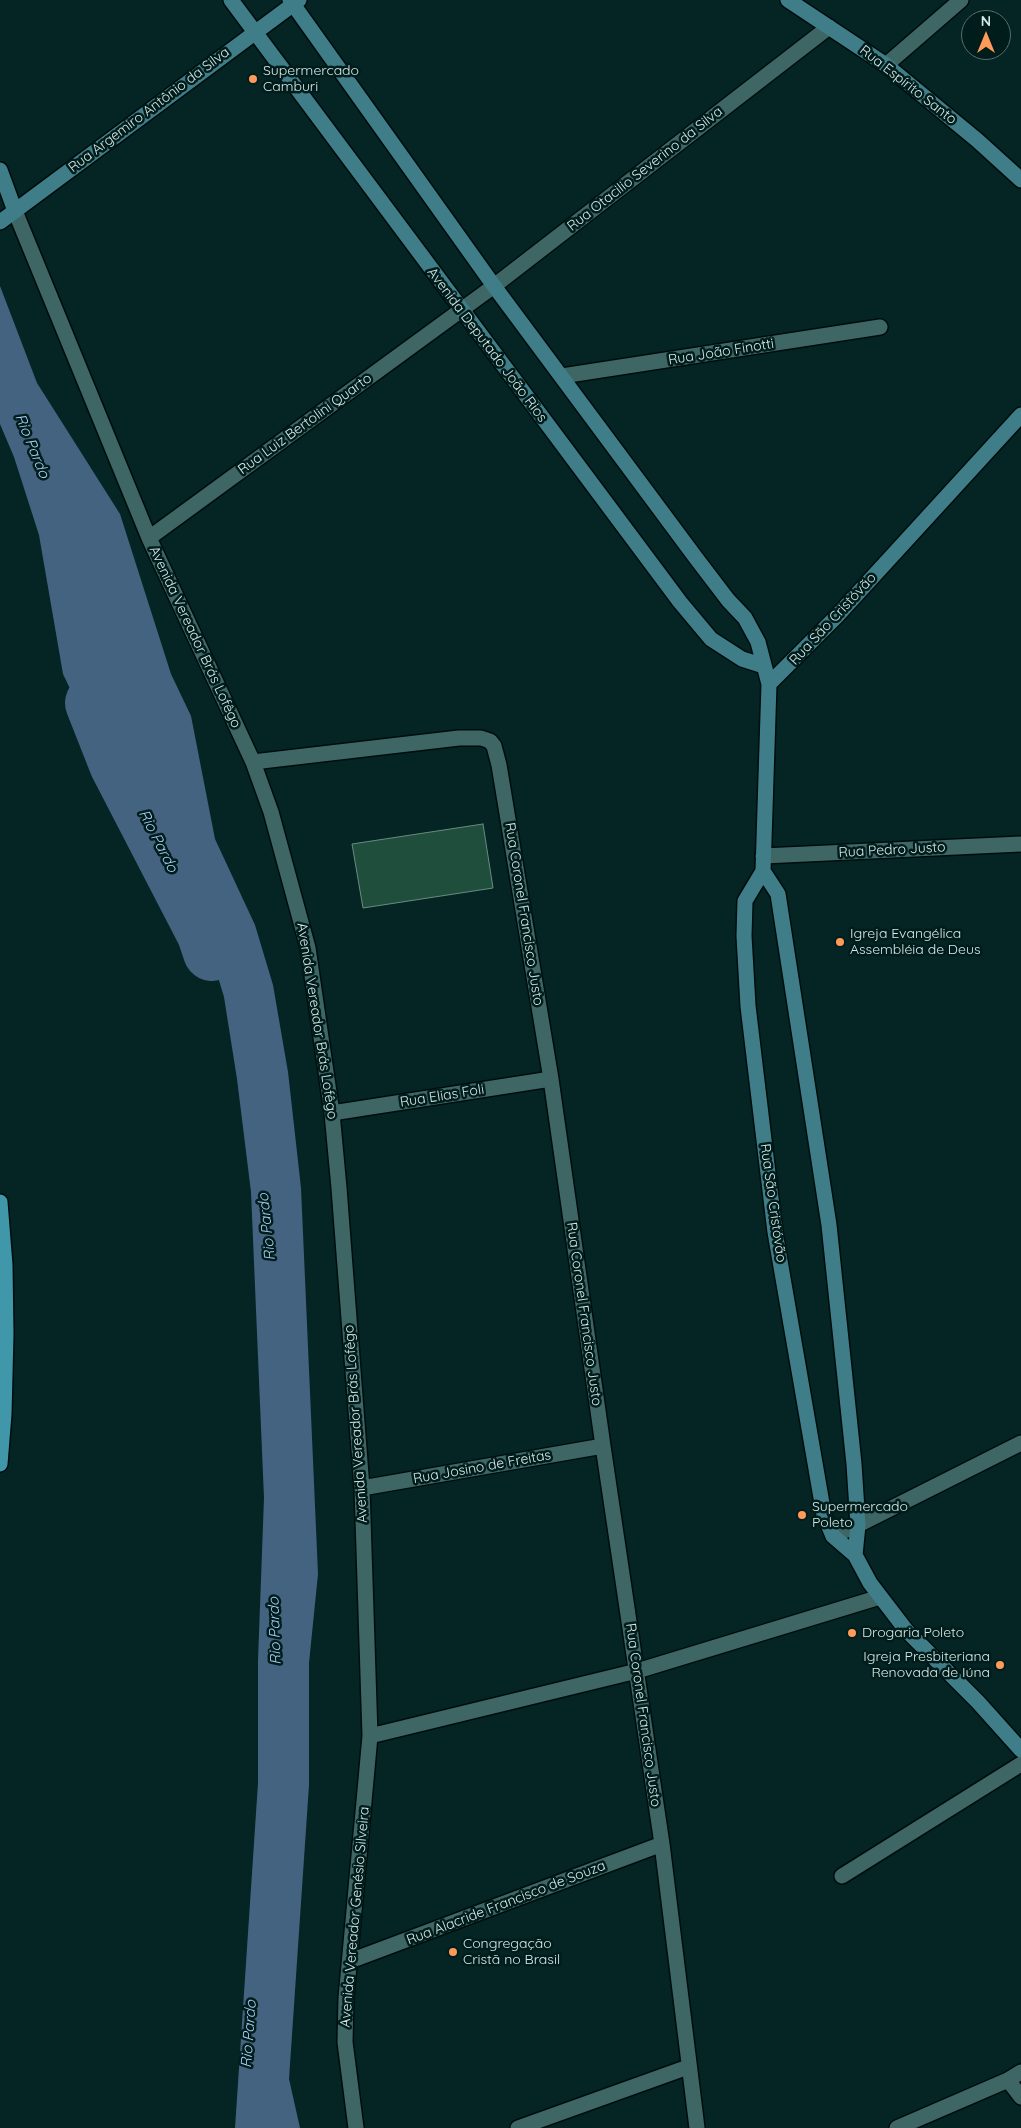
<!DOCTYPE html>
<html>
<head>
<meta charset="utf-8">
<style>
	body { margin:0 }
	#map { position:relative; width:1021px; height:2128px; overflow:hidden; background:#052525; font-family:Quicksand,sans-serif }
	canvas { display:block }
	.north { position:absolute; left:961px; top:10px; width:50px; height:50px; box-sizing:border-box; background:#001c1b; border:1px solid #556e6d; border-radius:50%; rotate:0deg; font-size:14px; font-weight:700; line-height:20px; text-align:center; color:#d4eae8 }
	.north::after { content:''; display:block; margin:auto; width:18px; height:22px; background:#fe9b58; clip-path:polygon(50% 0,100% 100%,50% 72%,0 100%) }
</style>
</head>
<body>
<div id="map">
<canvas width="1021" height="2128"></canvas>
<div class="north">N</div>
</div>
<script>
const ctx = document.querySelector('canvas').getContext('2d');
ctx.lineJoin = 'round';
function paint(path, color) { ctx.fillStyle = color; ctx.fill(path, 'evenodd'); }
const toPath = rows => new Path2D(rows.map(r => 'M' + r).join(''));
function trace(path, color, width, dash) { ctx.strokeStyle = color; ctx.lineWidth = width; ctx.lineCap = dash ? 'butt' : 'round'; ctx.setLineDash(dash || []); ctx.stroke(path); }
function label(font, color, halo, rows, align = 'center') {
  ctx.font = font + ' Quicksand,sans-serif'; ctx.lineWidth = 5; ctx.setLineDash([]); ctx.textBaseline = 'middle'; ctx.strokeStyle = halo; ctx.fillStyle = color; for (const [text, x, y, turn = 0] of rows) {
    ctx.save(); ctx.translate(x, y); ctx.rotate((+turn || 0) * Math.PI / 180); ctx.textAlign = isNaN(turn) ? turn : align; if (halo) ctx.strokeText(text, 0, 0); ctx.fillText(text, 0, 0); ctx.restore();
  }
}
paint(toPath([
	[0,286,37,383,120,514,171,674,191,716,215,839,255,925,273,985,288,1072,301,1188,318,1574,309,1663,309,1785,289,2079,300,2128,235,2128,258,1783,258,1660,264,1498,251,1192,237,1079,224,997,208,944,140,800,88,726,63,674,39,535,14,457,0,424]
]), '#446381');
trace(toPath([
	[94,703,118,764,206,934,212,952]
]), '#446381', 58);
const building = toPath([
	[483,824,493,888,363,908,352,844,483,824]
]);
paint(building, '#204e3c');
trace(building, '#698c7c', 1);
const street = toPath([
	[886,65,961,0],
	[15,211,149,538,253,762,271,812,308,948,332,1113,339,1188,362,1488,370,1736,346,1998,345,2042,356,2128],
	[562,376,880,327],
	[149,538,494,286,829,27],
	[253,762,459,738,481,738,490,741,494,746,499,765,551,1079,603,1446,662,1844,697,2128],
	[763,856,1021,844],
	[332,1113,551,1079],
	[362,1488,603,1446],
	[833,1536,858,1525,1021,1443],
	[370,1736,637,1671,880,1597],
	[842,1876,1021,1764],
	[350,1961,662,1844],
	[1008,2080,1021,2097],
	[518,2128,688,2067],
	[897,2128,1008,2080,1021,2072]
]);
const secondary = toPath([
	[231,0,680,602,711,639,742,659,764,666],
	[290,0,494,286,696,558,728,600,745,618,758,642,769,684,763,871,745,901,744,936,748,1006,775,1232,824,1515,833,1536,855,1555,870,1583,906,1630,978,1702,1021,1750],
	[788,0,886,65,977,140,1021,180],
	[0,170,15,211],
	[0,222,299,0],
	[769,684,837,616,1021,415],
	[763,871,778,894,829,1225,854,1464,858,1525,855,1555]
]);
const primary = toPath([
	[0,1202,5,1265,6,1334,4,1414,0,1464]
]);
trace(street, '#000d0d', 18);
trace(secondary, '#000d0d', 18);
trace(primary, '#000d0d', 18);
trace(street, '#3d6665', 15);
trace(secondary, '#3f7e88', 15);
trace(primary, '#4197aa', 15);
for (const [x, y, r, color] of [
	[253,79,5,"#fe9b58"],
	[840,942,5,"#fe9b58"],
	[802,1515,5,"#fe9b58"],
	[852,1633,5,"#fe9b58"],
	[1000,1665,5,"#fe9b58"],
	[453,1952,5,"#fe9b58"]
]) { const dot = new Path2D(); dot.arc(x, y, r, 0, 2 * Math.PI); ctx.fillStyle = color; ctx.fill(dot); trace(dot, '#001c1b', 2); }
label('14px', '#d4eae8', '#001c1b', [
	["Supermercado",263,71],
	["Camburi",263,87],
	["Igreja Evangélica",850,934],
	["Assembléia de Deus",850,950],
	["Supermercado",812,1507],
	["Poleto",812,1523],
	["Drogaria Poleto",862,1633],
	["Igreja Presbiteriana",990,1657,"right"],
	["Renovada de Iúna",990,1673,"right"],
	["Congregação",463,1944],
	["Cristã no Brasil",463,1960]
], 'left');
label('14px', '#d4eae8', '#001c1b', [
	["Rua Espírito Santo",908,85,38],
	["Rua Argemiro Antônio da Silva",149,110,-37],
	["Rua Otacilio Severino da Silva",645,169,-38],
	["Avenida Deputado João Rios",487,345,53],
	["Rua João Finotti",721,352,-9],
	["Rua Luiz Bertolini Quarto",305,424,-36],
	["Rua São Cristóvão",833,619,-47],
	["Avenida Vereador Brás Lofêgo",195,637,65],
	["Rua Pedro Justo",892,850,-3],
	["Rua Coronel Francisco Justo",524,914,81],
	["Avenida Vereador Brás Lofêgo",317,1021,81],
	["Rua Elias Foli",442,1096,-9],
	["Rua São Cristóvão",773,1203,82],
	["Rua Coronel Francisco Justo",584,1314,82],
	["Avenida Vereador Brás Lofêgo",356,1424,-94],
	["Rua Josino de Freitas",482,1467,-10],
	["Rua Coronel Francisco Justo",643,1715,82],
	["Rua Alacride Francisco de Souza",506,1903,-21],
	["Avenida Vereador Genésio Silveira",355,1917,-85]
]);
label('italic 15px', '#a5cef7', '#001c1b', [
	["Rio Pardo",32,446,68],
	["Rio Pardo",158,841,63],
	["Rio Pardo",267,1227,-96],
	["Rio Pardo",275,1631,-92],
	["Rio Pardo",249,2034,-86]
]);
</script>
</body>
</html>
